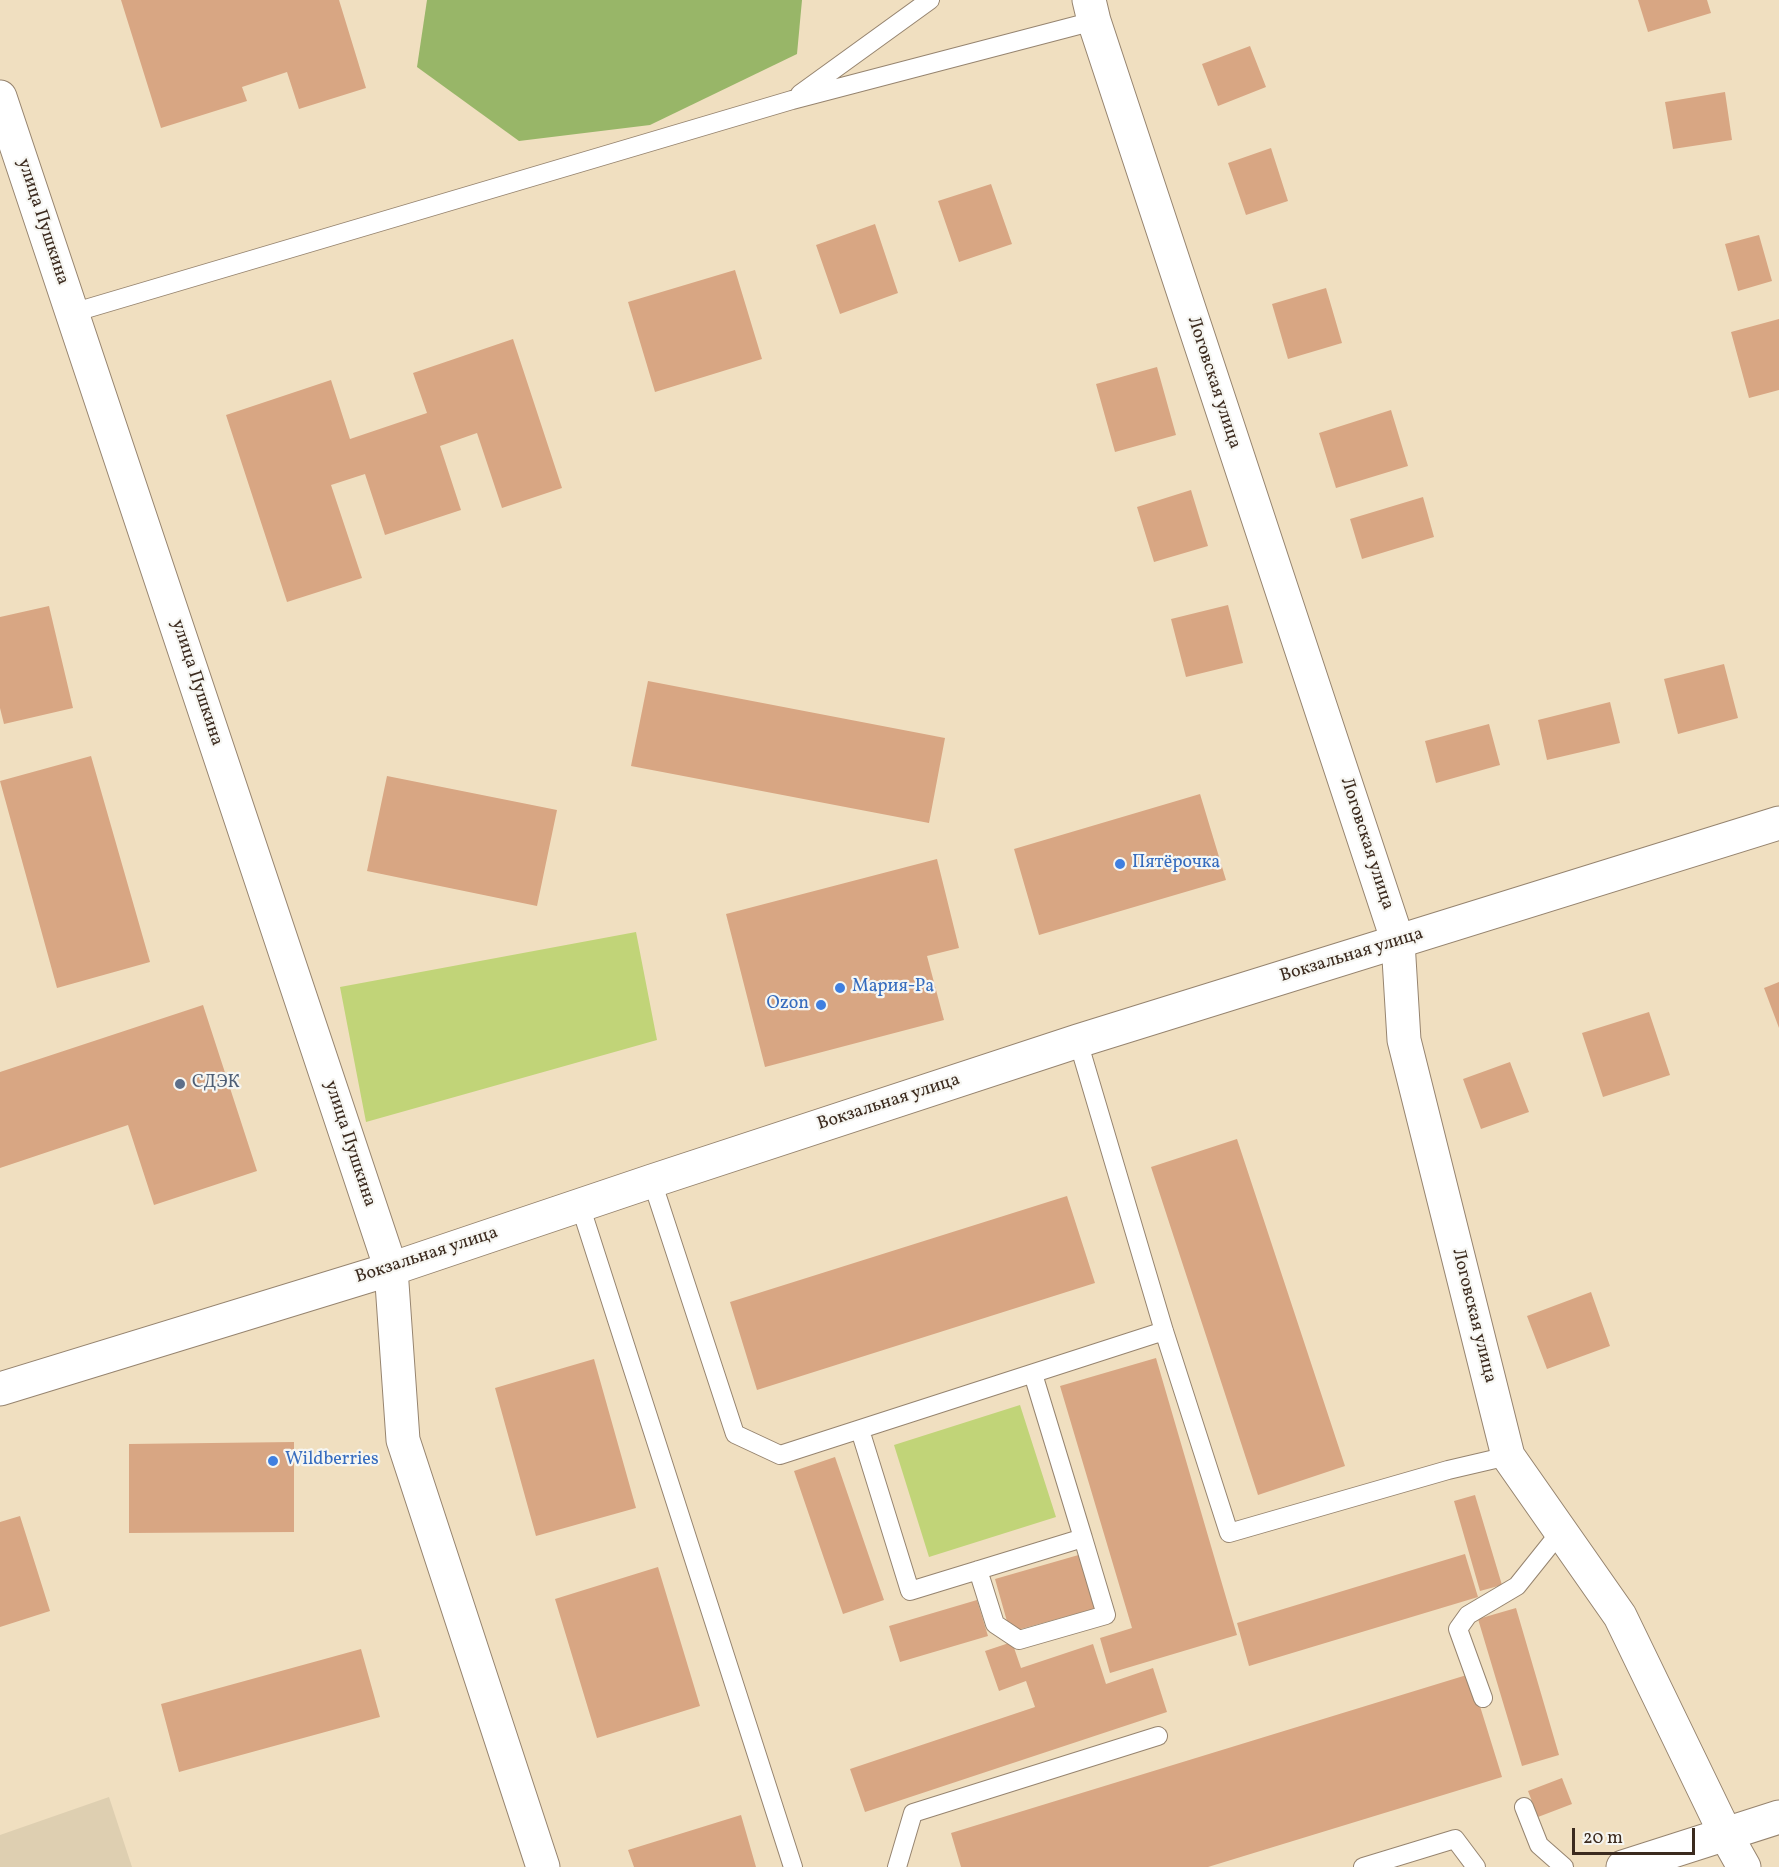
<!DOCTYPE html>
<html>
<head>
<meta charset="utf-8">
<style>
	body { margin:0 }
	#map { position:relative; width:1779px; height:1867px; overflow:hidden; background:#f0dfc0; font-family:Vollkorn,serif }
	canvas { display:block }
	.scale { position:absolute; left:1572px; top:1828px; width:123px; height:27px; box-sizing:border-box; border:3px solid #3b2a1e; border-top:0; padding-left:8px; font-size:18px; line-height:21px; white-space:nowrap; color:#3b2a1e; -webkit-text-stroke:4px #f6f6f2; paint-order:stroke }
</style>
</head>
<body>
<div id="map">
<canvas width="1779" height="1867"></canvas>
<div class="scale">20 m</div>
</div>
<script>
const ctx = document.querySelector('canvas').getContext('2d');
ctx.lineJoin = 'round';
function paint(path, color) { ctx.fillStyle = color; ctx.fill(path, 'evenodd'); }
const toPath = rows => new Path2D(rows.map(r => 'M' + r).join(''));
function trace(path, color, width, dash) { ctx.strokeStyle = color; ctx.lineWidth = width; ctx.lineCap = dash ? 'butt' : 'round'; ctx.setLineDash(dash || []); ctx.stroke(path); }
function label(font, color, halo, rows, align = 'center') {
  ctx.font = font + ' Vollkorn,serif'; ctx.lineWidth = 4.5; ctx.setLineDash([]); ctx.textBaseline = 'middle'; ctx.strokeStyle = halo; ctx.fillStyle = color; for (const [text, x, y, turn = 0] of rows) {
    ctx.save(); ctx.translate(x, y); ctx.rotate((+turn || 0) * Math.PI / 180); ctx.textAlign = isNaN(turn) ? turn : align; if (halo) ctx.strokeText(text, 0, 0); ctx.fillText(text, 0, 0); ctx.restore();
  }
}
paint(toPath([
	[109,1797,132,1867,0,1867,0,1835]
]), '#decfb1');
paint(toPath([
	[636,932,657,1040,366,1122,340,987],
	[1020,1405,1056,1517,929,1557,894,1445]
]), '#c1d478');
paint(toPath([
	[427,0,802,0,797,54,650,125,519,141,417,67]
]), '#98b668');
paint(toPath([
	[121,0,339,0,366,88,299,109,287,72,242,87,247,101,161,128],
	[1638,0,1707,0,1711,13,1648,32],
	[1250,46,1266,87,1218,106,1202,64],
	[1725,92,1732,140,1673,149,1665,102],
	[1271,148,1288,201,1246,215,1228,163],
	[991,184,1012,244,959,262,938,201],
	[875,224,898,293,840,314,816,245],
	[1759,235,1772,281,1738,291,1725,244],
	[735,270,762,359,655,392,628,302],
	[1326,288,1342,343,1288,359,1272,304],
	[1779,319,1779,390,1749,398,1731,332],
	[513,339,562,488,502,508,477,433,440,446,461,510,385,535,365,474,331,485,362,578,287,602,226,415,331,380,350,439,427,413,413,373],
	[1157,367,1176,435,1115,452,1096,384],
	[1391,410,1408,466,1336,488,1319,433],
	[1191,490,1208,546,1154,562,1137,507],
	[1423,497,1434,537,1362,559,1350,519],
	[1228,605,1243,663,1186,677,1171,619],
	[49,606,73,708,4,724,0,708,0,617],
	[1724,664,1738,718,1678,734,1664,679],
	[648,681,945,738,929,823,631,766],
	[1610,702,1620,743,1547,760,1538,720],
	[1489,724,1500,765,1436,783,1425,741],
	[91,756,150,962,57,988,0,781],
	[387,776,557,810,537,906,367,871],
	[1200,794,1226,880,1039,935,1014,849],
	[937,859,959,948,927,956,944,1020,765,1067,726,914],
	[1779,982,1779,1028,1764,988],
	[203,1005,257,1171,154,1205,128,1125,0,1168,0,1072],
	[1649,1012,1670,1075,1603,1097,1582,1033],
	[1510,1062,1529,1112,1481,1129,1463,1079],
	[1237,1139,1345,1466,1258,1495,1151,1167],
	[1067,1196,1095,1283,757,1390,730,1302],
	[1591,1292,1610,1346,1547,1369,1527,1316],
	[1156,1358,1237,1635,1110,1673,1100,1638,1132,1628,1060,1386],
	[594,1359,636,1508,536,1536,495,1388],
	[294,1442,294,1532,129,1533,129,1444],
	[835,1457,884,1600,843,1614,794,1471],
	[1475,1495,1502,1585,1480,1591,1454,1501],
	[20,1516,50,1611,0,1627,0,1522],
	[1082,1554,1097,1608,1010,1632,995,1579],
	[1465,1554,1478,1597,1249,1666,1237,1623],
	[658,1567,700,1706,597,1738,555,1599],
	[977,1600,988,1636,900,1662,889,1626],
	[1516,1608,1559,1755,1522,1766,1478,1619],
	[1012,1642,1021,1668,1093,1644,1106,1684,1153,1668,1167,1712,865,1812,850,1769,1035,1707,1026,1681,999,1691,985,1651],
	[361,1649,380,1717,179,1772,161,1704],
	[1470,1674,1502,1777,1208,1867,961,1867,951,1833],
	[1562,1778,1572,1804,1538,1817,1528,1791],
	[741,1815,756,1867,634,1867,628,1850]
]), '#d8a683');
const lane = toPath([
	[800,94,930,0],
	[72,313,792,100,1094,21],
	[1078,1041,1164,1331,1229,1533,1448,1470,1508,1456],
	[652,1181,735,1434,780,1455,1164,1331],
	[580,1205,793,1867],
	[860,1430,910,1591,1083,1538,1033,1374],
	[978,1570,995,1624,1019,1640,1106,1615,1083,1538],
	[1483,1698,1458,1629,1468,1615,1517,1586,1561,1531],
	[1524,1807,1539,1845,1564,1867],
	[897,1867,913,1813,1158,1736],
	[1363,1867,1455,1839,1476,1867]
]);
const street = toPath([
	[1089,0,1094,21,1398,942,1404,1040,1508,1456,1620,1616,1726,1835,1744,1867],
	[0,97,391,1269,403,1440,543,1867],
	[1623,1867,1779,1817]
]);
const secondary = toPath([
	[0,1389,391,1269,652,1181,1078,1041,1779,823]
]);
trace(lane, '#96846f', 20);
trace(street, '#96846f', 35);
trace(secondary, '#96846f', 35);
trace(lane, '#fff', 18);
trace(street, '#fff', 33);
trace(secondary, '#fff', 33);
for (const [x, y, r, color] of [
	[1120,864,6,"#3f7fe0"],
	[840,988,6,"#3f7fe0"],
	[821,1005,6,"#3f7fe0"],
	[180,1084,6,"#5c6f8a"],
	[273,1461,6,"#3f7fe0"]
]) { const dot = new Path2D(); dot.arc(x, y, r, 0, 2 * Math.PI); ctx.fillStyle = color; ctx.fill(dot); trace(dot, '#f6f6f2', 2); }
label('18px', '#3b2a1e', '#f6f6f2', [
	["улица Пушкина",42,222,72],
	["Логовская улица",1213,383,72],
	["улица Пушкина",196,683,72],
	["Логовская улица",1366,844,72],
	["Вокзальная улица",1352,956,-17],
	["Вокзальная улица",889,1103,-18],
	["улица Пушкина",349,1144,72],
	["Вокзальная улица",427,1256,-18],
	["Логовская улица",1473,1316,76]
]);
label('18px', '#366cbe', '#f6f6f2', [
	["Пятёрочка",1132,864],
	["Мария-Ра",852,988],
	["Ozon",809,1005,"right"],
	["Wildberries",285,1461]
], 'left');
label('18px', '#4e5e75', '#f6f6f2', [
	["СДЭК",192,1084]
], 'left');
</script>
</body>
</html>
